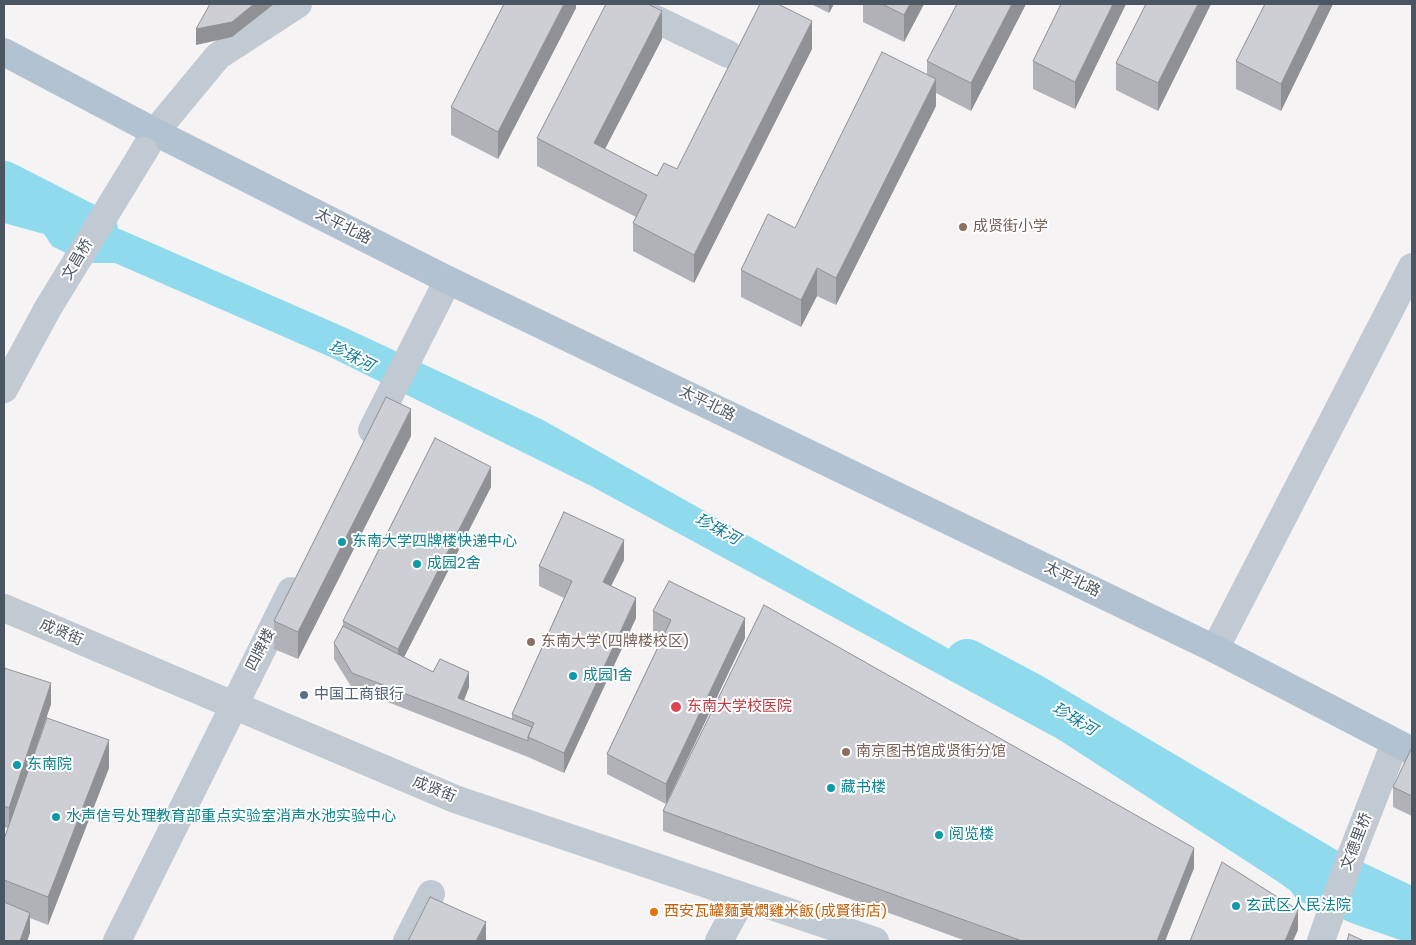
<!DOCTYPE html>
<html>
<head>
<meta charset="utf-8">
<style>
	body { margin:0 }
	#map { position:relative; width:1416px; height:945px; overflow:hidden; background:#f5f3f3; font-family:Poppins,sans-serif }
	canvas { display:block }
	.frame { position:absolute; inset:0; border:5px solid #4a5661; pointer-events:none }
</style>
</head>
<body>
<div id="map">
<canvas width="1416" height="945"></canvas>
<div class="frame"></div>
</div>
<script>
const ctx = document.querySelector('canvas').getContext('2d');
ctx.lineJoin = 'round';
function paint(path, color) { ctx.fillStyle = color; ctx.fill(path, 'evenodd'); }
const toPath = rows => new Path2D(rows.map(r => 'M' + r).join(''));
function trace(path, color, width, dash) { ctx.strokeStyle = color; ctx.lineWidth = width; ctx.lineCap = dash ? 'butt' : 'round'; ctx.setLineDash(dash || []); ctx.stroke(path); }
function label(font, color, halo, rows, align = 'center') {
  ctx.font = font + ' Poppins,"Noto Sans SC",sans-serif'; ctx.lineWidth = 4; ctx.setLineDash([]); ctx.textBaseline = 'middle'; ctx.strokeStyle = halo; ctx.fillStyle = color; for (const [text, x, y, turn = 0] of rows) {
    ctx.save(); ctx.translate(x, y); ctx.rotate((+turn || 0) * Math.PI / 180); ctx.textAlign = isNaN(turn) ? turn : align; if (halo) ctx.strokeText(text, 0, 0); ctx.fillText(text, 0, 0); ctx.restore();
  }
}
paint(toPath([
	[4,189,122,230,344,327,543,420,1038,699,1173,783,1309,874,1365,898,1412,914,1412,941,1403,941,1354,924,1297,900,1291,891,1277,881,1058,739,591,486,330,357,115,263,86,263,52,246,44,234,4,223]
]), '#90daee');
trace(toPath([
	[4,183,96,230],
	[967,661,1031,695,1327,870,1412,910]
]), '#90daee', 44);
trace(toPath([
	[624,4,728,54],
	[144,151,155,132,218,56,298,4],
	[4,389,48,308],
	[372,430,448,280],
	[4,608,455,799,875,941],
	[1215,649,1412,267],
	[117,941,291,591],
	[407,941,431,894],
	[719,941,743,897],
	[1321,941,1352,853,1395,743]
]), '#c1cad2', 28);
trace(toPath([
	[4,52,155,132,448,280,1215,649,1412,751]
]), '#b3c2d1', 28);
trace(toPath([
	[48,308,144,151]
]), '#c1cad2', 28);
paint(toPath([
	[576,4,576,8,498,159,451,135,451,107],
	[811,4,834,4,829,13],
	[863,4,924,4,904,42,863,22],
	[1026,4,971,111,936,93,936,106,836,305,817,296,801,327,741,297,741,270,795,228,927,74,927,61],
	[1126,4,1075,109,1033,89,1033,61],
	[1211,4,1158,111,1116,90,1116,63],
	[1333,4,1281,111,1236,89,1236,61],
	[662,39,605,149,657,176,677,169,812,49,694,283,633,251,633,223,636,217,537,166,537,138],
	[411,436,298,659,274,649,274,621],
	[491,487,404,657,433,672,469,687,464,701,512,719,512,714,564,598,539,586,539,566,624,560,611,586,636,618,564,773,528,757,352,688,334,659,334,643,343,626,343,621],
	[653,611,745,638,666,804,607,774,607,754,663,636,653,631],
	[4,668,51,704,29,769,109,768,48,925,30,918,30,933,27,941,4,941,4,839,8,828,4,827],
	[1412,747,1412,816,1393,807,1393,787],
	[663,811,1194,868,1165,941,966,941,663,831]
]), '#b0b2b7');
paint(toPath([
	[254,4,274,4,232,37,196,45,196,29],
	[564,4,576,4,576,8,498,159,498,132],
	[829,4,834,4,829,13],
	[910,4,924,4,904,42,904,15],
	[1012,4,1026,4,971,111,971,83],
	[1113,4,1126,4,1075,109,1075,82],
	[1198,4,1211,4,1158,111,1158,83],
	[1320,4,1333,4,1281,111,1281,84],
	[662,11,662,39,595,168,594,143],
	[812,21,812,49,694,283,694,255],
	[936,79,936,106,836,305,836,278],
	[817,268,817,296,801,327,801,300],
	[411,409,411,436,298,659,298,632],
	[491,467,491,487,398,669,398,649],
	[624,540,624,560,603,602,603,582],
	[636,598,636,618,564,773,564,753],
	[745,618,745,638,666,804,666,784],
	[469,672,469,687,458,714,458,698],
	[51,683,51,704,9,828,9,808],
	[109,740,109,768,48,925,48,897],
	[1194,848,1194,868,1165,941,1157,941],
	[1298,910,1298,930,1293,941,1285,941],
	[30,913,30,933,27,941,20,941],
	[486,922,486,941,476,941]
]), '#909195');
const building = toPath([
	[210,4,254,4,232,22,196,29,210,4],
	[504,4,564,4,498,132,451,107,504,4],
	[606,4,648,4,662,11,594,143,657,176,664,163,677,169,760,4,778,4,812,21,694,255,633,223,647,195,537,138,606,4],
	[882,4,910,4,904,15,882,4],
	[957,4,1012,4,971,83,927,61,957,4],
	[1061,4,1113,4,1075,82,1033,61,1061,4],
	[1146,4,1198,4,1158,83,1116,63,1146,4],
	[1265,4,1320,4,1281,84,1236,61,1265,4],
	[882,52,936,79,836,278,817,268,801,300,741,270,768,214,795,228,882,52],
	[386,397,411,409,298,632,274,621,386,397],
	[435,438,491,467,398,649,343,621,435,438],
	[564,512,624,540,603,582,636,598,564,753,528,737,534,723,512,714,572,581,539,566,564,512],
	[669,581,745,618,666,784,607,754,671,620,653,611,669,581],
	[764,605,1194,848,1157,941,1022,941,663,811,764,605],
	[343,626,433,672,440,659,469,672,458,698,532,727,528,737,528,741,352,673,334,643,343,626],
	[4,668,51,683,9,808,4,806,4,668],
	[47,718,109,740,48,897,4,880,4,839,47,718],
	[1412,747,1412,796,1393,787,1412,747],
	[1222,862,1298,910,1285,941,1190,941,1222,862],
	[430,897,486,922,476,941,408,941,430,897],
	[4,902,30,913,20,941,4,941,4,902],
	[1349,934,1364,941,1347,941,1349,934]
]);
paint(building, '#cdcfd5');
trace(building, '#909195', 1);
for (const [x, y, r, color] of [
	[963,227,5,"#8d6e63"],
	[342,542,5,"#0f9aa8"],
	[417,564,5,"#0f9aa8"],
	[531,642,5,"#8d6e63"],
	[573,676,5,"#0f9aa8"],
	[304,695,5,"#5c6f8a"],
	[676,707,6,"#e0444e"],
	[846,752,5,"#8d6e63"],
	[17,765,5,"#0f9aa8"],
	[831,788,5,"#0f9aa8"],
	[56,817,5,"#0f9aa8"],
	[939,835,5,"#0f9aa8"],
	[1236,906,5,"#0f9aa8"],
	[654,912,5,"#e8710a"]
]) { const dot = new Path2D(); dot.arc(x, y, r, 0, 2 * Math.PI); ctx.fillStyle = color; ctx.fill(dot); trace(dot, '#fff', 2); }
label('15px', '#4a5661', '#fff', [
	["太平北路",343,227,27],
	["文昌桥",78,260,-59],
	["太平北路",707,404,26],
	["太平北路",1072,580,26],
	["成贤街",61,633,23],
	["四牌楼",261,650,-63],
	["成贤街",434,790,22],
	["文德里桥",1357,842,-69]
]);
label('15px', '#785e54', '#fff', [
	["成贤街小学",973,227],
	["东南大学(四牌楼校区)",541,642],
	["南京图书馆成贤街分馆",856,752]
], 'left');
label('15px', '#0d838f', '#fff', [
	["东南大学四牌楼快递中心",352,542],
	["成园2舍",427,564],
	["成园1舍",583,676],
	["东南院",27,765],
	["藏书楼",841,788],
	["水声信号处理教育部重点实验室消声水池实验中心",66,817],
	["阅览楼",949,835],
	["玄武区人民法院",1246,906]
], 'left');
label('15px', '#4e5e75', '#fff', [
	["中国工商银行",314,695]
], 'left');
label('15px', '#be3a42', '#fff', [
	["东南大学校医院",687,707]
], 'left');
label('15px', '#c56008', '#fff', [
	["西安瓦罐麵黃燜雞米飯(成賢街店)",664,912]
], 'left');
label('italic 16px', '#0c7c9b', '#fff', [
	["珍珠河",351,357,27],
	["珍珠河",717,530,28],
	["珍珠河",1074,720,31]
]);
</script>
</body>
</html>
